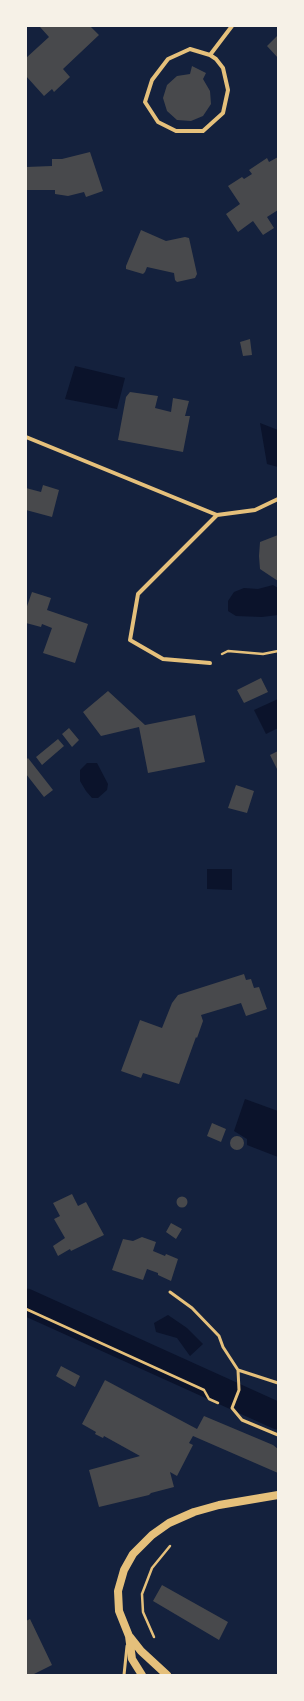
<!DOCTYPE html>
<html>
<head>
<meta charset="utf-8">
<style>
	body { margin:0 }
	#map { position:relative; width:304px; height:1701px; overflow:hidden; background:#14213d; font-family:Montserrat,sans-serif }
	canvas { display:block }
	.frame { position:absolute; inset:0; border:27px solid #f6f1e7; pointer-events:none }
</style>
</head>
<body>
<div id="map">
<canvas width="304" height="1701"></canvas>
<div class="frame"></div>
</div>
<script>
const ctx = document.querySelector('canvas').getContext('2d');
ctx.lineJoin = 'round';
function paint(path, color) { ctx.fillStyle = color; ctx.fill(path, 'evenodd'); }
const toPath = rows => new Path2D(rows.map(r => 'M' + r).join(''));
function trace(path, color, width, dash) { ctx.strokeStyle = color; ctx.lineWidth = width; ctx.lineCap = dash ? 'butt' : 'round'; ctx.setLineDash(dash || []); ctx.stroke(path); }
paint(toPath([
	[75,366,125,378,117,409,65,399],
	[260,423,278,430,278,467,267,464],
	[273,585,278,588,278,615,262,617,236,616,228,611,228,601,234,592,244,588,258,589],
	[278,699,278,728,266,734,254,710],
	[87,763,97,763,108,784,107,790,98,798,92,798,86,791,80,781,80,770],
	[207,869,232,869,232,890,207,889],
	[245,1099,278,1111,278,1157,247,1145,247,1139,234,1131],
	[168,1315,187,1328,203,1344,190,1356,177,1338,156,1332,154,1323]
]), '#0b132b');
trace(toPath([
	[26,1302,278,1416]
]), '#0b132b', 27);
paint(toPath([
	[42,26,90,26,99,35,63,69,70,77,54,92,52,89,44,96,26,76,26,58,49,37,40,27],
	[278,35,278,58,267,46],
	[192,66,206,73,203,79,210,91,211,104,203,116,191,121,177,120,167,111,163,98,167,85,177,76,190,74],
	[90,152,103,191,86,197,84,192,68,196,55,194,55,190,26,190,26,167,52,166,52,159,62,159],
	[278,157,278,210,267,217,274,228,263,235,253,221,238,232,226,214,240,204,228,186,242,177,244,179,252,174,249,170,267,158,269,162],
	[141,230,166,241,185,237,189,238,197,274,195,278,177,282,175,280,174,273,147,267,145,272,143,274,126,269,126,266],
	[250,339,252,355,243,356,240,342],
	[130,392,158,396,155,408,171,412,173,398,189,401,185,416,190,416,183,452,118,440,126,397],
	[43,485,59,490,52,517,26,510,26,488,41,492],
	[278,535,278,581,260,569,259,556,260,542],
	[32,592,51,598,47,610,88,624,75,663,43,653,52,628,42,624,41,627,26,623,26,609],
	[261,678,268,692,244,703,237,690],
	[108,691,145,725,195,715,205,762,148,773,139,727,101,736,83,712],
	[69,728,79,740,72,747,62,734],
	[58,739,64,746,42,765,36,757],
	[278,751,278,771,270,755],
	[28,758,53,790,44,797,26,774,26,760],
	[236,785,254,791,247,813,228,808],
	[244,974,246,980,251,979,254,988,259,987,267,1009,246,1016,241,1003,201,1015,203,1021,197,1038,196,1037,179,1084,143,1073,141,1078,121,1071,140,1020,162,1028,172,1003,178,995],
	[212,1123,226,1129,221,1142,207,1136],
	'230 1143a7 7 0 1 1 14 0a7 7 0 1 1-14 0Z',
	[72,1194,78,1206,86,1202,104,1235,71,1251,70,1249,58,1256,53,1246,65,1238,54,1219,60,1216,53,1203],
	'176.5 1202a5.5 5.5 0 1 1 11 0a5.5 5.5 0 1 1-11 0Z',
	[171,1223,182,1229,176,1239,166,1232],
	[142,1237,156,1242,153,1251,165,1256,166,1254,178,1259,171,1281,158,1275,158,1273,147,1269,143,1280,112,1270,123,1239,133,1241],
	[61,1366,80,1376,75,1387,56,1376],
	[105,1380,197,1429,204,1416,273,1445,278,1449,278,1473,193,1436,189,1443,193,1445,177,1476,170,1472,174,1487,151,1493,149,1495,99,1507,89,1470,140,1456,104,1436,103,1438,95,1434,96,1432,82,1424],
	[162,1585,228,1622,219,1640,153,1601],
	[30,1619,52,1665,32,1675,26,1675,26,1621]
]), '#48494c');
trace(toPath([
	[222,654,228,651,263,654,278,651],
	[26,1309,204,1390,209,1399,218,1403],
	[154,1637,143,1612,142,1594,152,1568,170,1546]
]), '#e5c07b', 2.5);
trace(toPath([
	[170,1292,192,1308,219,1336,223,1347,238,1370,239,1390,232,1408,242,1420,278,1435],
	[238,1370,278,1383],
	[124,1675,127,1646]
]), '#e5c07b', 3);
trace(toPath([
	[190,49,210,55,216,59,223,68,228,90,223,113,203,131,176,131,158,122,145,102,152,80,168,59,190,49],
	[210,55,232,26],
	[26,437,217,515,255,510,278,499],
	[210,663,163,659,130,640,138,594,217,515]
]), '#e5c07b', 4);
trace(toPath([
	[130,1637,141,1651,167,1675],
	[142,1675,132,1659,129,1636,119,1611,118,1591,124,1570,133,1554,152,1535,169,1523,194,1512,219,1505,278,1495]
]), '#e5c07b', 8);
</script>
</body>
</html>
